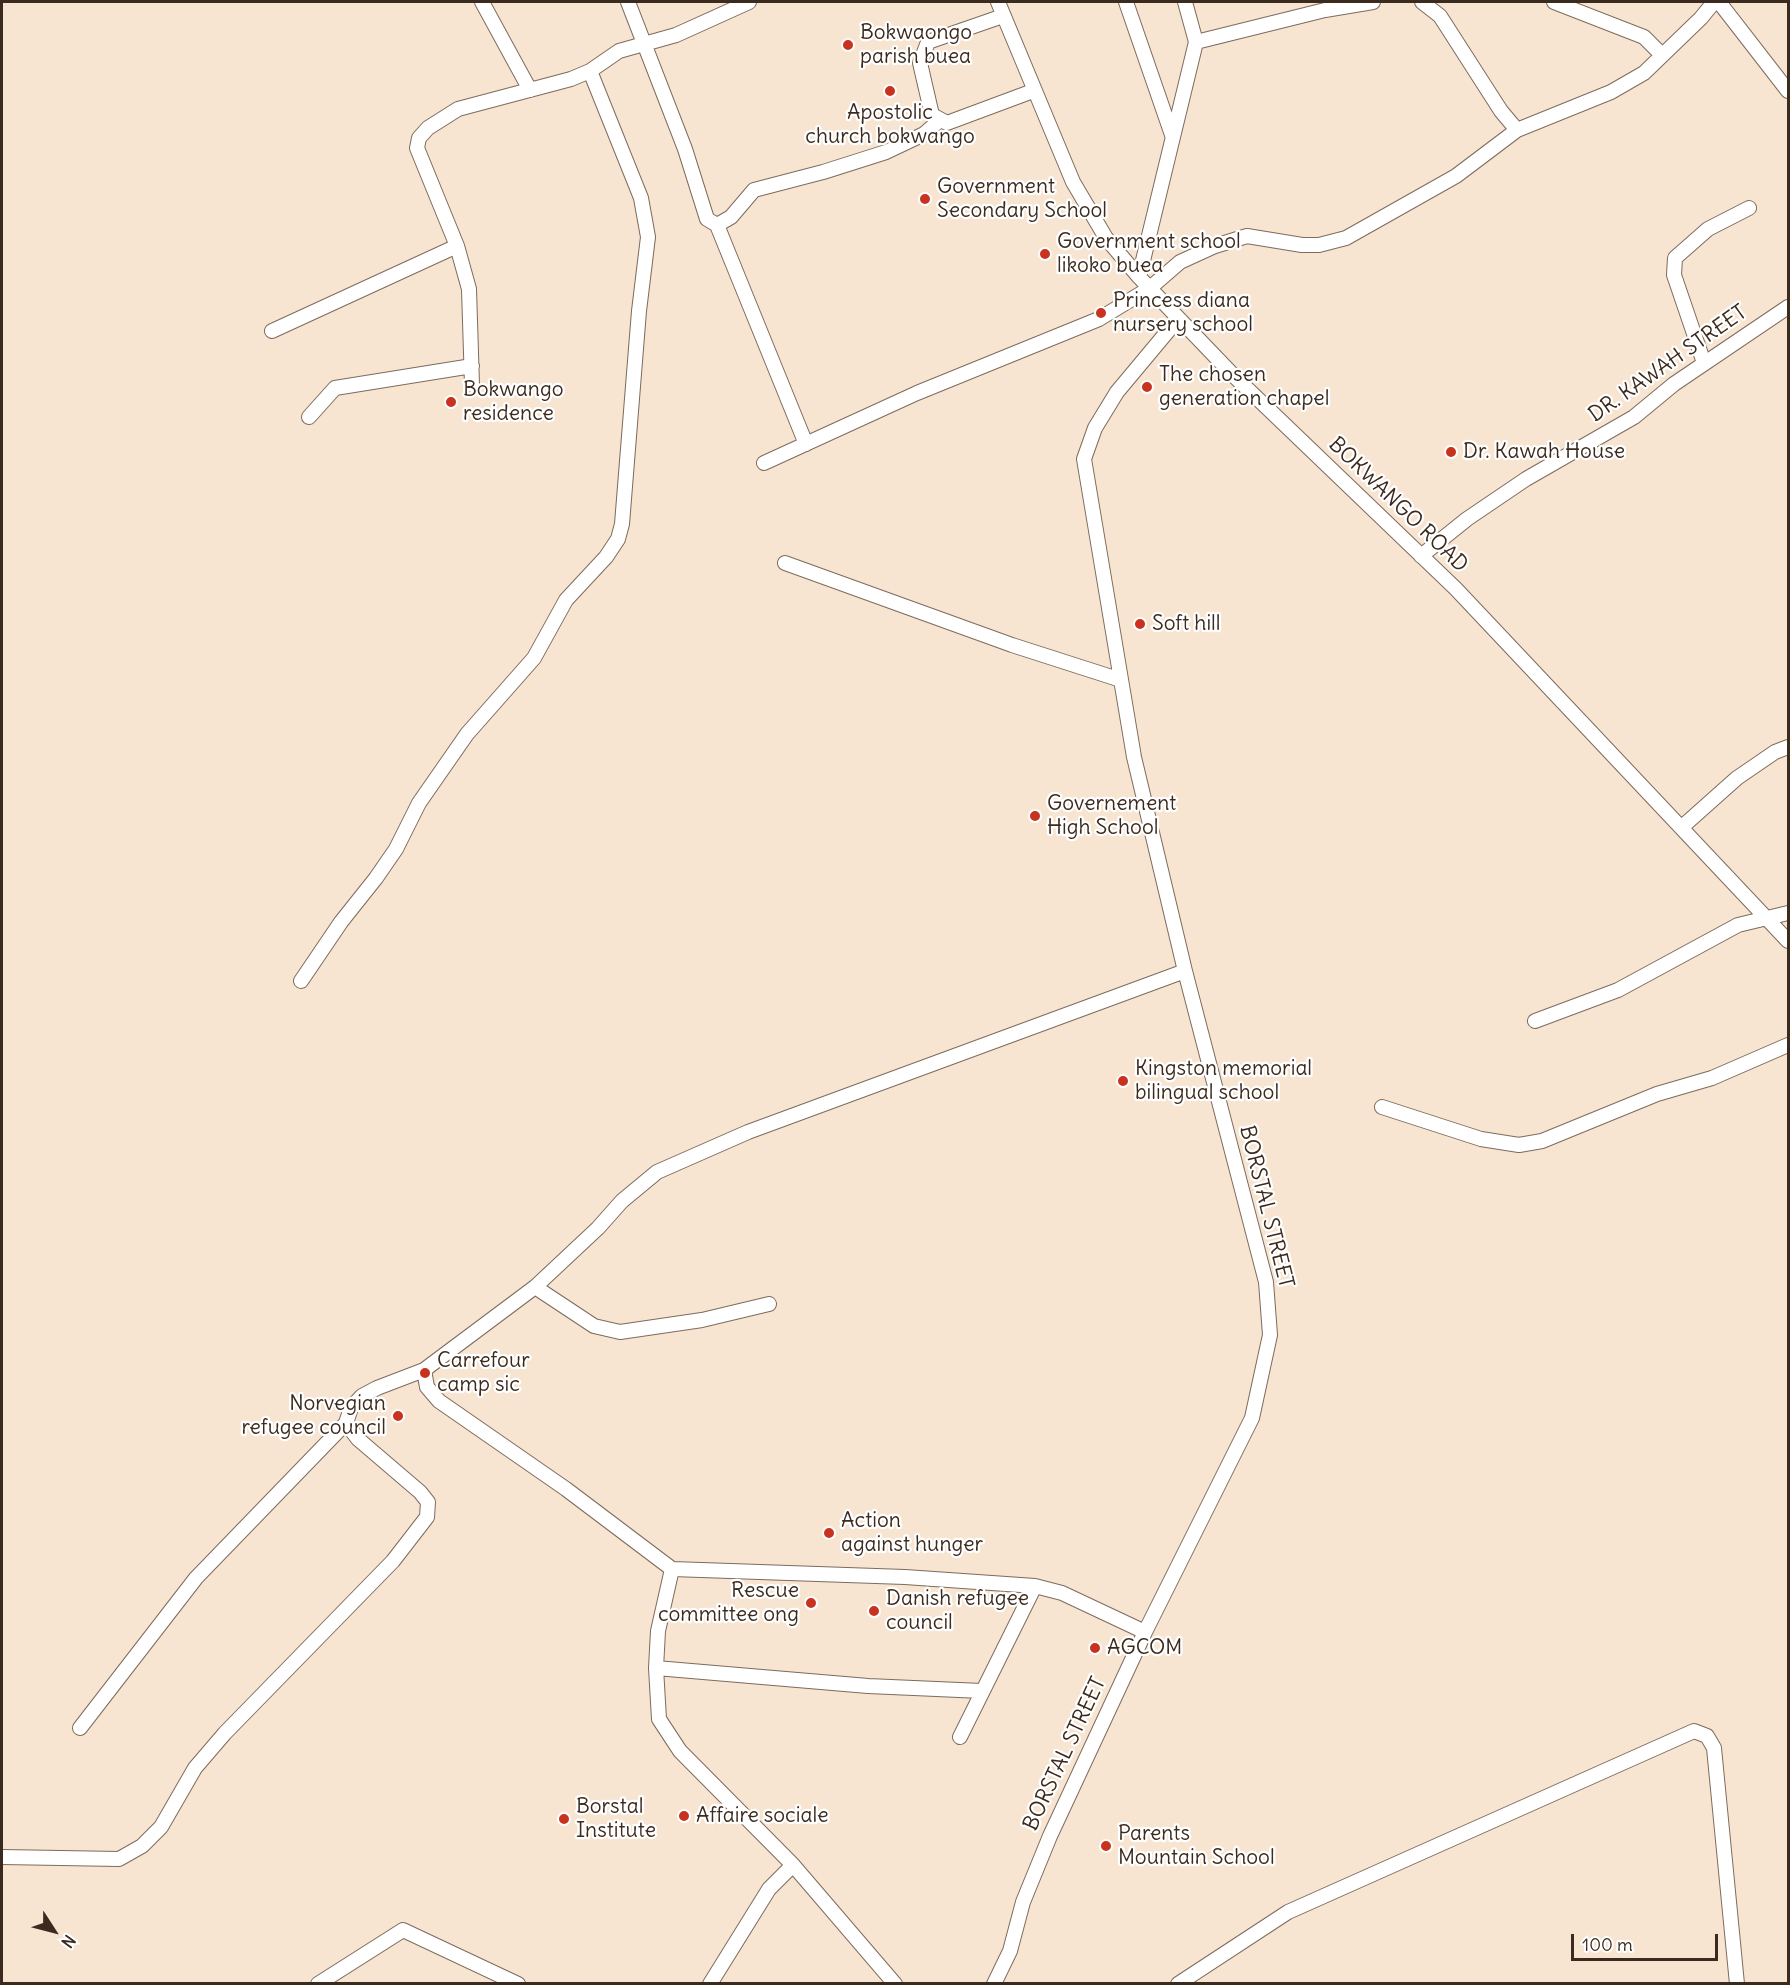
<!DOCTYPE html>
<html>
<head>
<meta charset="utf-8">
<style>
	body { margin:0 }
	#map { position:relative; width:1790px; height:1985px; overflow:hidden; background:#f7e5d1; font-family:Delius,sans-serif }
	canvas { display:block }
	.frame { position:absolute; inset:0; border:3px solid #3b2a1e; pointer-events:none }
	.north { position:absolute; left:24px; top:1901px; width:60px; height:60px; -webkit-text-stroke:4px #fff; paint-order:stroke; rotate:126deg; font-size:16px; font-weight:700; line-height:24px; text-align:center; color:#3b2a1e }
	.north::after { content:''; display:block; margin:auto; width:21px; height:27px; background:#3b2a1e; clip-path:polygon(50% 0,100% 100%,50% 72%,0 100%) }
	.scale { position:absolute; left:1571px; top:1934px; width:147px; height:27px; box-sizing:border-box; border:3px solid #3b2a1e; border-top:0; padding-left:8px; font-size:18px; line-height:21px; white-space:nowrap; color:#3b2a1e; -webkit-text-stroke:4px #fff; paint-order:stroke }
</style>
</head>
<body>
<div id="map">
<canvas width="1790" height="1985"></canvas>
<div class="frame"></div>
<div class="north">N</div>
<div class="scale">100 m</div>
</div>
<script>
const ctx = document.querySelector('canvas').getContext('2d');
ctx.lineJoin = 'round';
const toPath = rows => new Path2D(rows.map(r => 'M' + r).join(''));
function trace(path, color, width, dash) { ctx.strokeStyle = color; ctx.lineWidth = width; ctx.lineCap = dash ? 'butt' : 'round'; ctx.setLineDash(dash || []); ctx.stroke(path); }
function label(font, color, halo, rows, align = 'center') {
  ctx.font = font + ' Delius,sans-serif'; ctx.lineWidth = 4.5; ctx.setLineDash([]); ctx.textBaseline = 'middle'; ctx.strokeStyle = halo; ctx.fillStyle = color; for (const [text, x, y, turn = 0] of rows) {
    ctx.save(); ctx.translate(x, y); ctx.rotate((+turn || 0) * Math.PI / 180); ctx.textAlign = isNaN(turn) ? turn : align; if (halo) ctx.strokeText(text, 0, 0); ctx.fillText(text, 0, 0); ctx.restore();
  }
}
const minor = toPath([
	[482,2,530,90],
	[628,2,685,149,707,219,717,225,806,444],
	[998,2,1073,182,1106,238,1139,277,1234,376,1456,589,1788,941],
	[1126,2,1172,135],
	[1185,2,1196,42],
	[1422,2,1440,16,1501,111,1517,130],
	[1554,2,1644,37,1662,55],
	[1719,2,1788,91],
	[1003,16,928,42,920,63,932,115,947,123,1033,91],
	[717,225,731,217,754,190,823,172,886,152,924,134,939,121],
	[1139,277,1196,42,1325,10,1373,2],
	[272,331,457,246],
	[1704,363,1674,275,1675,258,1708,229,1749,208],
	[472,385,469,289,457,246,417,148,419,138,428,128,458,109,571,79,590,71,619,51,676,35,749,2],
	[309,417,335,388,472,366],
	[764,463,917,393,1099,319,1150,288,1180,262,1215,246,1247,236,1302,245,1319,245,1346,238,1456,176,1517,130,1611,92,1644,73,1701,18,1714,2],
	[1421,556,1467,519,1526,479,1634,417,1674,384,1788,307],
	[785,563,1012,645,1121,680],
	[1682,827,1737,778,1775,752,1788,747],
	[301,981,341,922,376,878,396,849,419,803,467,734,534,658,566,600,606,557,618,539,622,524,639,311,648,237,641,198,590,71],
	[1535,1021,1618,990,1738,925,1788,913],
	[1382,1107,1481,1139,1519,1145,1542,1141,1657,1094,1712,1078,1788,1045],
	[535,1287,594,1326,620,1332,702,1320,769,1304],
	[672,1569,658,1631,656,1668,659,1719,680,1751,793,1865,895,1984],
	[1145,1632,1062,1593,1035,1586,905,1577,672,1569,566,1489,439,1401,427,1387,424,1370,535,1287,598,1228,622,1201,657,1172,748,1132,1185,971],
	[656,1668,868,1686,982,1691],
	[80,1728,196,1578,346,1423,351,1408,362,1396,377,1388,424,1370],
	[960,1737,1035,1586],
	[2,1857,119,1859,142,1846,161,1827,195,1768,225,1733,393,1561,427,1517,428,1502,420,1492,358,1439,346,1423],
	[318,1984,403,1930,518,1984],
	[710,1984,769,1889,793,1865],
	[994,1984,1010,1951,1023,1902,1050,1836,1145,1632,1252,1418,1270,1335,1266,1282,1185,971,1134,757,1084,459,1095,428,1117,392,1178,319],
	[1178,1984,1288,1912,1694,1731,1707,1736,1714,1748,1737,1984]
]);
trace(minor, '#7d6b5d', 16);
trace(minor, '#fff', 14);
for (const [x, y, r, color] of [
	[848,45,6,"#c8321e"],
	[890,91,6,"#c8321e"],
	[925,199,6,"#c8321e"],
	[1045,254,6,"#c8321e"],
	[1101,313,6,"#c8321e"],
	[1147,387,6,"#c8321e"],
	[451,402,6,"#c8321e"],
	[1451,452,6,"#c8321e"],
	[1140,624,6,"#c8321e"],
	[1035,816,6,"#c8321e"],
	[1123,1081,6,"#c8321e"],
	[425,1373,6,"#c8321e"],
	[398,1416,6,"#c8321e"],
	[829,1533,6,"#c8321e"],
	[811,1603,6,"#c8321e"],
	[874,1611,6,"#c8321e"],
	[1095,1648,6,"#c8321e"],
	[684,1816,6,"#c8321e"],
	[564,1819,6,"#c8321e"],
	[1106,1846,6,"#c8321e"]
]) { const dot = new Path2D(); dot.arc(x, y, r, 0, 2 * Math.PI); ctx.fillStyle = color; ctx.fill(dot); trace(dot, '#fff', 2); }
label('21px', '#3b2a1e', '#fff', [
	["Bokwaongo",860,33],
	["parish buea",860,57],
	["Apostolic",890,113,"center"],
	["church bokwango",890,137,"center"],
	["Government",937,187],
	["Secondary School",937,211],
	["Government school",1057,242],
	["likoko buea",1057,266],
	["Princess diana",1113,301],
	["nursery school",1113,325],
	["The chosen",1159,375],
	["generation chapel",1159,399],
	["Bokwango",463,390],
	["residence",463,414],
	["Dr. Kawah House",1463,452],
	["Soft hill",1152,624],
	["Governement",1047,804],
	["High School",1047,828],
	["Kingston memorial",1135,1069],
	["bilingual school",1135,1093],
	["Carrefour",437,1361],
	["camp sic",437,1385],
	["Norvegian",386,1404,"right"],
	["refugee council",386,1428,"right"],
	["Action",841,1521],
	["against hunger",841,1545],
	["Rescue",799,1591,"right"],
	["committee ong",799,1615,"right"],
	["Danish refugee",886,1599],
	["council",886,1623],
	["AGCOM",1107,1648],
	["Borstal",576,1807],
	["Institute",576,1831],
	["Affaire sociale",696,1816],
	["Parents",1118,1834],
	["Mountain School",1118,1858]
], 'left');
label('21px', '#3b2a1e', '#fff', [
	["DR. KAWAH STREET",1668,364,-35],
	["BOKWANGO ROAD",1398,505,44],
	["BORSTAL STREET",1266,1207,76],
	["BORSTAL STREET",1065,1754,-65]
]);
</script>
</body>
</html>
